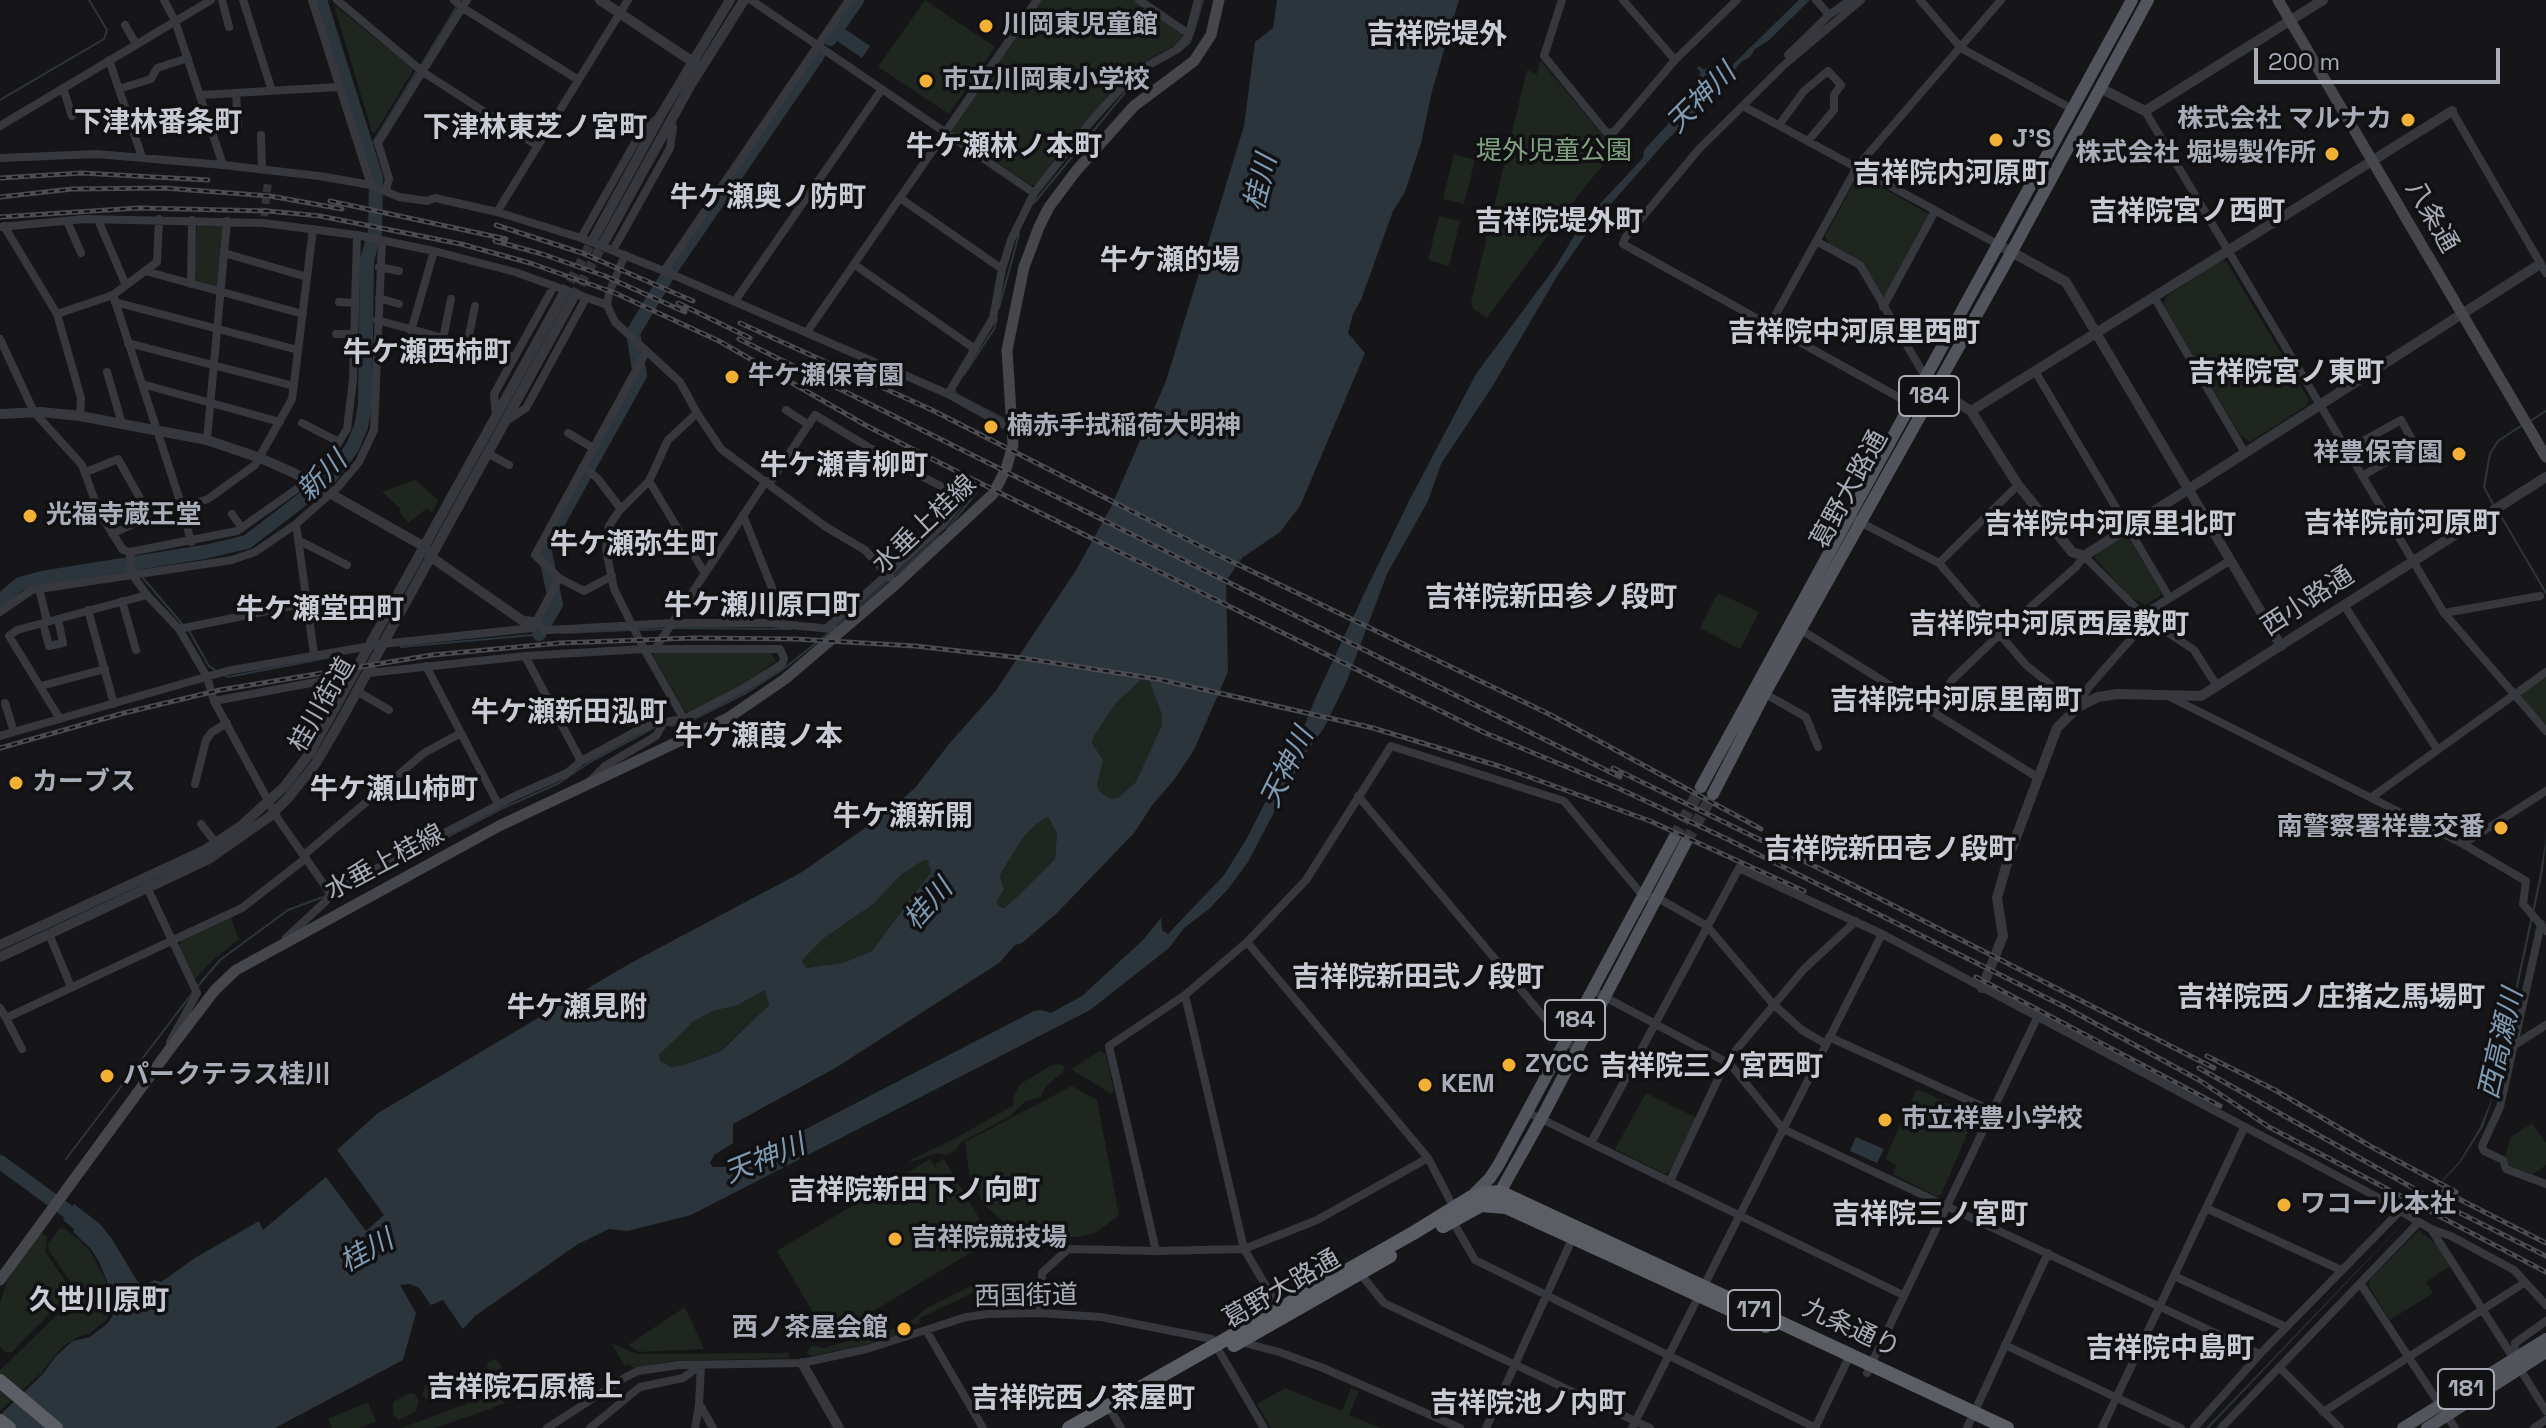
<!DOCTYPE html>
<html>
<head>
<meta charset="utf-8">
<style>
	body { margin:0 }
	#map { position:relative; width:2546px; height:1428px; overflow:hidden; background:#161618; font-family:"Space Grotesk",sans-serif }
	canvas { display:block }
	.scale { position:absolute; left:2254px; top:48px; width:246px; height:36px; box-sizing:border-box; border:4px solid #a8adb8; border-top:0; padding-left:10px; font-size:24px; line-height:28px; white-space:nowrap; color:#a8adb8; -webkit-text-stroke:6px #111113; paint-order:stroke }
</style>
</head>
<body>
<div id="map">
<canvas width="2546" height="1428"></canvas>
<div class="scale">200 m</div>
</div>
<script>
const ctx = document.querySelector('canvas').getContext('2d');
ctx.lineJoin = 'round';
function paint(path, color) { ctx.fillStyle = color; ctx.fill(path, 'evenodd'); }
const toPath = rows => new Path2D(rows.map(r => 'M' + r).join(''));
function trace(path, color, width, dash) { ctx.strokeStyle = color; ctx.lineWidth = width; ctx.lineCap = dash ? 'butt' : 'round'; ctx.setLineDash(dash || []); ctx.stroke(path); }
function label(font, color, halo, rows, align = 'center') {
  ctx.font = font + ' "Space Grotesk","Noto Sans JP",sans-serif'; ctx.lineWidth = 7; ctx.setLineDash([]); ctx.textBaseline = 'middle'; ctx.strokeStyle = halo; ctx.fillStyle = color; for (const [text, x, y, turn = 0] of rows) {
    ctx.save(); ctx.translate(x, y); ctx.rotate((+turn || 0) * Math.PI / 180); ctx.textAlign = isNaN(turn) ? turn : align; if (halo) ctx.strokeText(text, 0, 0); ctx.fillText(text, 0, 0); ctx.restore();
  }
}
paint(toPath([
	[925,0,995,47,949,114,878,67],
	[1040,0,1134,0,1180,31,1183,36,1175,45,1136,67,1036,185,1031,185,952,133,951,128],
	[334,5,414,69,375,133,372,132],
	[1540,60,1615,150,1568,208,1487,318,1474,309,1471,304,1473,294,1527,70,1537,74],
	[1454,154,1475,160,1464,204,1443,199],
	[1859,174,1929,214,1885,296,1881,297,1862,264,1830,247,1825,236],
	[1439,216,1460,221,1449,266,1428,260],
	[200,225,222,226,224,229,219,284,216,286,197,281,194,277,197,227],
	[2219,261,2226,261,2309,400,2306,406,2250,442,2240,435,2163,305,2166,297],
	[415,480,438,500,432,512,427,508,408,523,400,512,401,509,382,492],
	[2127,535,2161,592,2160,596,2145,605,2130,597,2095,558,2096,554],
	[1718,593,1759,612,1740,649,1700,628],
	[656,652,771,653,776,661,737,688,689,712,685,711,653,656],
	[1147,673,1162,715,1162,725,1136,782,1118,798,1111,799,1100,792,1097,786,1103,760,1092,743,1094,736,1116,703],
	[2546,676,2546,725,2521,698,2522,693],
	[1048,817,1057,833,1055,859,1014,901,1004,908,998,907,997,900,1004,889,1000,877,1002,871,1023,838,1036,824],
	[924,860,929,860,931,872,872,951,843,963,805,968,802,962,805,957,824,938,872,905,902,874],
	[231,918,239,939,213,960,195,979,179,946,182,940],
	[766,990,769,1005,720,1051,684,1065,671,1067,660,1061,659,1055,694,1021,713,1011,738,1005],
	[1099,1051,1106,1054,1114,1091,1112,1094,1071,1069],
	[1058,1064,1065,1066,1063,1072,1046,1086,1041,1097,1026,1101,1010,1116,960,1143,956,1150,947,1155,937,1153,911,1162,910,1160,954,1139,1014,1105,1012,1098,1020,1084,1050,1066],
	[1072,1086,1097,1100,1119,1215,1097,1232,1083,1236,1056,1239,1029,1234,1005,1223,984,1205,970,1179,965,1142],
	[1916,1090,1923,1091,1966,1113,1971,1125,1941,1195,1936,1196,1893,1174,1896,1165,1885,1159],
	[1646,1093,1697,1118,1670,1171,1665,1174,1615,1149],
	[2532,1123,2546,1143,2546,1165,2533,1174,2511,1167,2505,1156,2511,1137],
	[930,1159,938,1171,935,1164,944,1159,992,1240,828,1338,777,1251],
	[60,1228,66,1229,89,1249,110,1288,113,1300,112,1309,106,1320,89,1334,80,1336,62,1347,41,1373,0,1411,0,1370,79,1294,49,1251,48,1244],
	[2419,1230,2438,1246,2450,1266,2426,1282,2433,1293,2390,1320,2369,1287,2369,1281],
	[40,1232,47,1236,45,1251,69,1287,70,1293,12,1352,5,1352,0,1347,0,1303,7,1281],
	[975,1284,979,1290,920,1318,919,1324,908,1323,927,1308],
	[685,1307,704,1349,639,1352,628,1345],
	[895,1328,898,1335,870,1344,811,1356,806,1353,812,1345,823,1348],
	[611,1343,637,1354,789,1353,789,1358,673,1361,634,1368,629,1364,625,1366],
	[493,1359,498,1361,505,1373,503,1378,499,1381,494,1379,487,1367,488,1362],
	[453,1371,459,1375,460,1380,450,1393,433,1401,422,1396,425,1386],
	[548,1374,513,1399,490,1409,435,1428,401,1428],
	[1285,1388,1342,1411,1351,1388,1359,1391,1349,1415,1381,1428,1271,1428,1257,1404],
	[410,1393,415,1394,419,1402,416,1411,399,1420,393,1414,393,1402],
	[368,1402,376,1421,360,1428,332,1428,328,1419]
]), '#1e261f');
paint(toPath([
	[1277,0,1459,0,1432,91,1421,143,1405,192,1393,211,1361,300,1353,314,1348,333,1365,353,1300,506,1280,532,1242,558,1226,581,1228,672,1194,750,1174,780,1153,804,1134,833,1056,914,1022,943,1015,945,999,963,837,1067,733,1124,733,1143,714,1155,710,1163,713,1167,728,1167,742,1162,1034,1011,1041,1010,1051,1013,1082,996,1143,940,1161,918,1162,930,1168,934,1224,875,1246,840,1272,789,1286,771,1316,697,1363,596,1409,501,1476,374,1556,266,1582,223,1643,158,1644,150,1671,121,1707,93,1708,85,1698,76,1701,73,1697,68,1699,66,1704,70,1706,68,1716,81,1799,0,1810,0,1768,41,1755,49,1750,57,1741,62,1716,92,1667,140,1595,222,1559,273,1492,387,1441,464,1428,501,1387,574,1346,683,1324,728,1303,757,1248,862,1228,889,1209,909,1184,928,1169,948,1090,1010,691,1215,627,1231,609,1229,578,1244,475,1316,463,1329,443,1300,431,1305,419,1288,410,1284,400,1285,416,1313,403,1360,275,1428,0,1428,0,1415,43,1374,56,1356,73,1341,90,1337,108,1323,115,1312,115,1300,99,1262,91,1249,73,1232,74,1229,63,1220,74,1204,100,1224,112,1239,137,1281,144,1286,154,1280,161,1282,195,1258,259,1221,263,1230,326,1177,366,1231,384,1215,337,1150,378,1113,629,964,802,872,882,816,915,788,949,744,995,692,1076,570,1111,507,1166,381,1244,126,1255,42,1273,28],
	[1147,674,1162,715,1162,725,1136,782,1118,798,1111,799,1100,792,1097,786,1103,760,1092,743,1094,736,1116,703],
	[1048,817,1057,833,1055,859,1014,900,1004,908,998,906,997,901,1004,889,1000,877,1002,871,1023,838,1036,824],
	[924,860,928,860,931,872,872,951,843,963,806,968,802,962,805,957,824,938,872,905,902,874],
	[765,990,769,1005,721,1051,684,1065,671,1067,660,1061,659,1055,694,1021,713,1011,738,1005],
	[845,29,870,46,862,58,837,41],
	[2546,838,2543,871,2496,1088,2483,1127,2460,1163,2209,1428,2206,1428,2402,1224,2459,1162,2479,1129,2491,1101,2539,879],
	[1856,1137,1884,1149,1877,1163,1850,1151]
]), '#2c353c');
trace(toPath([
	[1179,52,1190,42,1194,31,1203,0],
	[420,67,456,8],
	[0,100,104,39,107,30,89,0],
	[368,151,416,72],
	[1034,203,1142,72],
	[999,308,1019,234],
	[964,375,994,329,997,319],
	[955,390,956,394,1004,419,1004,422],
	[2530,421,2546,411],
	[2494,506,2484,487,2490,454,2498,441,2521,426],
	[2498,511,2546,593],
	[947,529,976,493],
	[141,562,142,572],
	[893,577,939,536],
	[143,578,183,625],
	[836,627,888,581],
	[673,628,791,629],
	[188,629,209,666,215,670],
	[637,630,663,629],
	[561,633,631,630],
	[401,647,543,634],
	[224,675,228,677,332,657],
	[670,726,682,725,746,693,786,667,831,631],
	[334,896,501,809,559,783,590,762,653,728],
	[197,987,220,960,288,910,323,897],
	[66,1159,193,992]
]), '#2c353c', 2);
trace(toPath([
	[830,39,857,0],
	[0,601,20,584,42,578,204,552,247,542,329,479,352,448,361,427,365,405,367,260,375,232,376,177,320,0],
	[539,634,556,604,544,548,640,375,633,333,672,268,818,55],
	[0,1162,81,1221]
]), '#2c353c', 14);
trace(toPath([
	[264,216,268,182]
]), '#333438', 8, [8, 4]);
trace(toPath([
	[563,295,594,238],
	[573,298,604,242]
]), '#333438', 10, [10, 5]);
trace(toPath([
	[1674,838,1701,787],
	[1686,842,1713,794]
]), '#333438', 12, [12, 6]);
trace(toPath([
	[164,0,175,21,223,165],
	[222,0,229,27],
	[243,0,272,91],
	[312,0,371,185],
	[337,0,423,72,536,145],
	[454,0,463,8,577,79],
	[751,0,1034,193],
	[1139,0,1189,34],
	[1562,0,1544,56,1606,132,1613,133,1675,60,1737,0],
	[1623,0,1675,60],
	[1816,0,1829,15],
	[1861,0,1784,65,1699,149,1625,238,1623,244,1911,404],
	[1920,0,1961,48,2072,109],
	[125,25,136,44],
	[1788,55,1829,15,1850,0],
	[109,60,142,157],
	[63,88,72,116],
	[119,89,151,79,157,68,188,58],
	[236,93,238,124],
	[200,95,338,87],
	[1743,106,1999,245],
	[2145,111,2444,613,2546,731],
	[2452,111,2546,273],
	[1779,125,1804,91,1828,71,1841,85,1834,95,1834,110,1808,141],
	[0,126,211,0],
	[261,135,262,169],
	[0,158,97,154,223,165,319,176,371,185,399,197,427,201,435,198,497,212,581,238,664,271,948,394,1013,430],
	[386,190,389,179,378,143,467,0],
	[900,198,1002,269],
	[497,212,628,0],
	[98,220,125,283],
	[67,221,81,253],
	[4,226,57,314,81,398,80,416],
	[0,227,85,219,263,223,357,235,434,251,515,272,607,305],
	[581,238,641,132,658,118],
	[1816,241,1860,265,1926,378],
	[613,250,670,148,673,128,671,121],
	[224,253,307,277],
	[625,255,609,293,607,305,615,322,680,382,697,413,721,449,826,527,865,550,896,584],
	[855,265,975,349],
	[379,267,399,271],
	[145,271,303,314],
	[664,271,849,0],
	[191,284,192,220],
	[113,295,182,507,191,542],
	[2154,297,2245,453],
	[379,298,399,304],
	[735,301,882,89],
	[115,302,298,350],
	[339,302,355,303],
	[1883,307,1935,211],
	[57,314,113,295,157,262,159,219],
	[377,320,514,357],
	[1770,325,1857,167,2001,0],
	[411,331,434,251],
	[807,332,1037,0],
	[336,334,354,334],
	[0,339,34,412,82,465,99,512,123,550,130,552,237,531,308,481,331,455,347,429,353,380,357,235],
	[443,339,451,299],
	[128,343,294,386],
	[467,345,475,306],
	[2035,371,2169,597],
	[107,372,122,424],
	[142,384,280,422],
	[948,394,993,318,1002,269,1011,240,1034,193,1093,119,1136,72,1176,50,1188,37,1198,0],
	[786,410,809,425],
	[496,415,494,394,554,286],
	[508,420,526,408,586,298],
	[302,423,339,442],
	[568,433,593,448],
	[207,440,227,221],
	[2347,450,2401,420,2415,445,2362,476],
	[487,453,509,465],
	[583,466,598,479,621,509],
	[86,472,118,459,150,516,112,534],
	[649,481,704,572],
	[769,484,815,415,888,459,964,498,942,526,828,627],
	[182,507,208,499,255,465,292,399,313,229],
	[232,514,242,528],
	[743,515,772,588,771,623],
	[1856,520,1939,563,2026,665,2078,707,2088,688,2144,624,2152,609,2231,560],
	[296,524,314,654],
	[298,540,347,565],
	[130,552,131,573,147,595,179,629,207,677,214,701,278,819,330,893,326,901,286,938],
	[1939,563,2018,485],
	[612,576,584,591,559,578,535,555,646,352],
	[39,588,47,621],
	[122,601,136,650],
	[2344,605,2437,749],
	[88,610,114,704],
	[0,612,32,590,232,560,255,552,296,524,339,486,359,462,374,430,382,241],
	[2444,613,2540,596],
	[536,622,559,578],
	[43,623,49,646,63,643,58,619],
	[1798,628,2037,777],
	[179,629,307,603],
	[655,649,766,481],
	[525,656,581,761],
	[426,666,498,804],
	[41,686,105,669],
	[357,691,389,710],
	[1762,692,1806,717,1818,747],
	[2170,697,2463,844,2526,881,2523,904,2546,931],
	[214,701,354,675],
	[5,703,14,732],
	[1933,711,1952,680,2001,633,2076,567,2084,556,2146,618,2194,650,2217,686],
	[60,719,9,636,17,630,147,595],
	[684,719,644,649,614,589,606,550,609,526,619,511,649,481,668,440,697,413],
	[0,736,227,671,382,644,533,628,536,622,544,630,550,630,671,623,771,623,841,630],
	[588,783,605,766,656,736,664,722],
	[195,784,206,740,212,732,227,723],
	[1358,796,1564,1041,1577,1049],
	[2372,797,2546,672],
	[201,824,216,843],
	[2463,844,2546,791],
	[304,855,424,753,461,733],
	[145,883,197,993,170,1042],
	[330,893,515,796,567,773,581,761,642,728,658,723,684,719,744,688,782,664,784,658,780,649,644,649,525,656,368,673],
	[2541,924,2500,1107,2482,1146,2484,1151,2503,1160,2506,1169,2546,1184],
	[49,934,71,987],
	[1247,942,1428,1158,1454,1208],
	[1592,990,1730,1064,1783,1129,2260,1354],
	[0,1008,6,1018],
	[1829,1037,1990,1110],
	[2516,1044,2546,1025],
	[22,1049,6,1018,242,908,306,858],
	[1527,1112,1903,1295],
	[1591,1143,1739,868,1882,934,2375,1196,2431,1229,2451,1236,2514,1270,2546,1305],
	[1670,1181,1726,1062,1804,969,1856,921],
	[2206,1208,2341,1270],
	[1452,1220,1475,1260,1816,1428],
	[2431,1229,2514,1359],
	[1156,1251,1109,1046,1185,995],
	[1359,1272,1384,1303,1650,1428],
	[2174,1276,2286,1327],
	[2360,1283,2455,1428],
	[1279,1308,1244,1249,1185,995,1247,942,1306,880,1391,746,1564,801,1643,896,1658,898,1707,926,1773,1004,1802,1030,1826,1044],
	[1040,1313,1042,1273,1068,1249,1156,1251,1244,1249,1317,1220,1428,1158],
	[926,1330,983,1428],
	[1241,1342,1279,1352,1323,1368,1460,1428],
	[2005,1345,2181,1428],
	[2514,1358,2515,1343,2546,1321],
	[2279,1367,2340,1428],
	[2520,1369,2546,1411],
	[1867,1373,2037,1018],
	[700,1405,713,1428],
	[1108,1406,1121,1428],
	[2323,1412,2524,1283],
	[547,1428,626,1377,638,1371,679,1365,802,1363,867,1349,966,1317,988,1314,1040,1313,1101,1317,1212,1339,1264,1428],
	[590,1428,640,1387,683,1378,701,1365],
	[695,1428,699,1405,701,1365],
	[1486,1428,1574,1235],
	[1632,1428,1882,934],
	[1815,1428,1850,1355],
	[1967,1428,2048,1253],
	[2102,1428,2244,1128],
	[2194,1428,2260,1354,2400,1211],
	[2221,1428,2419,1222],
	[2534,1428,2546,1420]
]), '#37383d', 8);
trace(toPath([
	[600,0,696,64],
	[2100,88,2145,111,2323,0],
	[594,238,661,115,730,0],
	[604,242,690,86,744,0],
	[1999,245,2066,282,2281,646],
	[1934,388,1971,411,2018,485,2072,552,2084,556,2540,264],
	[1971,411,2452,111],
	[0,414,41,412,80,416,207,440,260,458,294,473,423,546,431,557,523,621,536,622],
	[0,945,205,850,241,826,284,787,310,753,563,295],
	[0,957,209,859,269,817,289,797,316,763,340,722,573,298],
	[1982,988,2003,936,1997,898,2009,856,2057,728,2078,707,2098,697,2118,694,2201,696,2546,477],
	[802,1363,839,1428]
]), '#37383d', 10);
trace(toPath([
	[2278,0,2546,457],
	[0,1280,169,1050,215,990,236,970,499,826,728,718,785,679,896,584,993,494,1006,469,1013,445,1007,350,1024,267,1039,227,1049,207,1076,171,1134,106,1194,61,1211,35,1219,0]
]), '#45474d', 11);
trace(toPath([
	[1701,787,2132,0],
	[1713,794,1765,693,2004,266,2148,0],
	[1493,1197,1500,1192,1541,1119,1686,842],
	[1470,1198,1490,1178,1499,1164,1674,838],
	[2403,1428,2546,1339],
	[2427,1428,2546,1352]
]), '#53555c', 12);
trace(toPath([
	[1443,1226,1481,1205,1506,1207,1766,1326],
	[1234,1345,1390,1256],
	[0,1381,56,1428],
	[0,1421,9,1428],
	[1069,1428,1415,1232,1470,1198,1486,1193,1500,1192,2007,1428]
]), '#5b5e65', 14);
const rail = toPath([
	[0,178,82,173,208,180],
	[0,197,72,189,164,188,270,196,342,209],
	[330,201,506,239],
	[0,217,138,208,268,211,320,216,461,244,530,263,615,293,719,341,867,426,968,477,1483,732,1620,789,1725,838,2065,1007,2199,1080,2269,1127,2546,1272],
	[496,225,582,253,693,301],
	[495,241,542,254,605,276,685,312],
	[678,303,750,338],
	[740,323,932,410,1214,553,1551,715,1761,829],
	[739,339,1620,777],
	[0,748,124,713,220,690,432,655,560,643,693,638,795,639,915,646,1022,658,1157,679,1373,728,1502,767,1650,821,1804,891],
	[1613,768,1849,883,2214,1068],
	[1976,977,2220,1106],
	[2207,1056,2275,1090,2370,1146,2456,1192],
	[2199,1068,2438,1202,2546,1256],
	[2443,1191,2546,1243]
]);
trace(rail, '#4a4c52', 5);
trace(rail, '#111113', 2, [6]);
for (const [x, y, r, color] of [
	[986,26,8,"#f2b134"],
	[926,81,8,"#f2b134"],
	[2408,120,8,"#f2b134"],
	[1996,140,8,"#f2b134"],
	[2332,154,8,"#f2b134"],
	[732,377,8,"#f2b134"],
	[991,427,8,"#f2b134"],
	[2459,454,8,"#f2b134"],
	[30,516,8,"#f2b134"],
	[16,783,8,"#f2b134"],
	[2501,828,8,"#f2b134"],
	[1509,1065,8,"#f2b134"],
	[107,1076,8,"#f2b134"],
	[1425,1085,8,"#f2b134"],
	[1885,1120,8,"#f2b134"],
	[2284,1205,8,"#f2b134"],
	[895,1239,8,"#f2b134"],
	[904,1329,8,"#f2b134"]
]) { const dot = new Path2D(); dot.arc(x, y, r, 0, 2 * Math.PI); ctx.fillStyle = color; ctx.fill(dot); trace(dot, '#111113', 3); }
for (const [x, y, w] of [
	[1929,396,60],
	[1575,1020,60],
	[1754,1310,52],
	[2466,1389,56]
]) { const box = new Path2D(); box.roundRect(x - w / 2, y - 20, w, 40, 6); ctx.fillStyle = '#111113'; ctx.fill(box); trace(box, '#a8adb8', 2); }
label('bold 24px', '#a8adb8', null, [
	["184",1929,396],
	["184",1575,1020],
	["171",1754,1310],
	["181",2466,1389]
]);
label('bold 26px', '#a8adb8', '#111113', [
	["川岡東児童館",1002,26],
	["市立川岡東小学校",942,81],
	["株式会社 マルナカ",2392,120,"right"],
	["J'S",2012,140],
	["株式会社 堀場製作所",2316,154,"right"],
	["牛ケ瀬保育園",748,377],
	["楠赤手拭稲荷大明神",1007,427],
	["祥豊保育園",2443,454,"right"],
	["光福寺蔵王堂",46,516],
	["カーブス",32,783],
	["南警察署祥豊交番",2485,828,"right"],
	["ZYCC",1525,1065],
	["パークテラス桂川",123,1076],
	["KEM",1441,1085],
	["市立祥豊小学校",1901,1120],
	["ワコール本社",2300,1205],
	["吉祥院競技場",911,1239],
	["西ノ茶屋会館",888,1329,"right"]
], 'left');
label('26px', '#7fa381', '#111113', [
	["堤外児童公園",1554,152]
]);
label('26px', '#a8adb8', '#111113', [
	["八条通",2431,217,60],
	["葛野大路通",1850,490,-61],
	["水垂上桂線",925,525,-43],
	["西小路通",2308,602,-33],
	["桂川街道",323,705,-60],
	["水垂上桂線",385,863,-28],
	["葛野大路通",1282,1290,-30],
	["西国街道",1026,1297,-1],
	["九条通り",1851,1329,25]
]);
label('bold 28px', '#c9ccd4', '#111113', [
	["吉祥院堤外",1437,35],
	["下津林番条町",158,123],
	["下津林東芝ノ宮町",535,128],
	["牛ケ瀬林ノ本町",1004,147],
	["吉祥院内河原町",1951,174],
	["牛ケ瀬奥ノ防町",768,198],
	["吉祥院宮ノ西町",2187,212],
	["吉祥院堤外町",1559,222],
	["牛ケ瀬的場",1170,261],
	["吉祥院中河原里西町",1854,333],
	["牛ケ瀬西柿町",427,353],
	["吉祥院宮ノ東町",2286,373],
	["牛ケ瀬青柳町",844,466],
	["吉祥院前河原町",2402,524],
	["吉祥院中河原里北町",2110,525],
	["牛ケ瀬弥生町",634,545],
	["吉祥院新田参ノ段町",1551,598],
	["牛ケ瀬川原口町",762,606],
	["牛ケ瀬堂田町",320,610],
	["吉祥院中河原西屋敷町",2049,625],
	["吉祥院中河原里南町",1956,701],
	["牛ケ瀬新田泓町",569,713],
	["牛ケ瀬葭ノ本",759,737],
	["牛ケ瀬山柿町",394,790],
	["牛ケ瀬新開",903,817],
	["吉祥院新田壱ノ段町",1890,850],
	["吉祥院新田弐ノ段町",1418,978],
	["吉祥院西ノ庄猪之馬場町",2331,998],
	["牛ケ瀬見附",577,1008],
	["吉祥院三ノ宮西町",1711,1067],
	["吉祥院新田下ノ向町",914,1191],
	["吉祥院三ノ宮町",1930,1215],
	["久世川原町",99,1301],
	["吉祥院中島町",2170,1349],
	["吉祥院石原橋上",525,1388],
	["吉祥院西ノ茶屋町",1083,1399],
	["吉祥院池ノ内町",1528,1404]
]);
label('italic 28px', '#7f9bb3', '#111113', [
	["天神川",1702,99,-45],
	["桂川",1262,183,-76],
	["新川",323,477,-45],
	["天神川",1288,768,-64],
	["桂川",929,905,-48],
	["西高瀬川",2502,1044,-77],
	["天神川",765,1160,-22],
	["桂川",367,1252,-29]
]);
</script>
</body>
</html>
